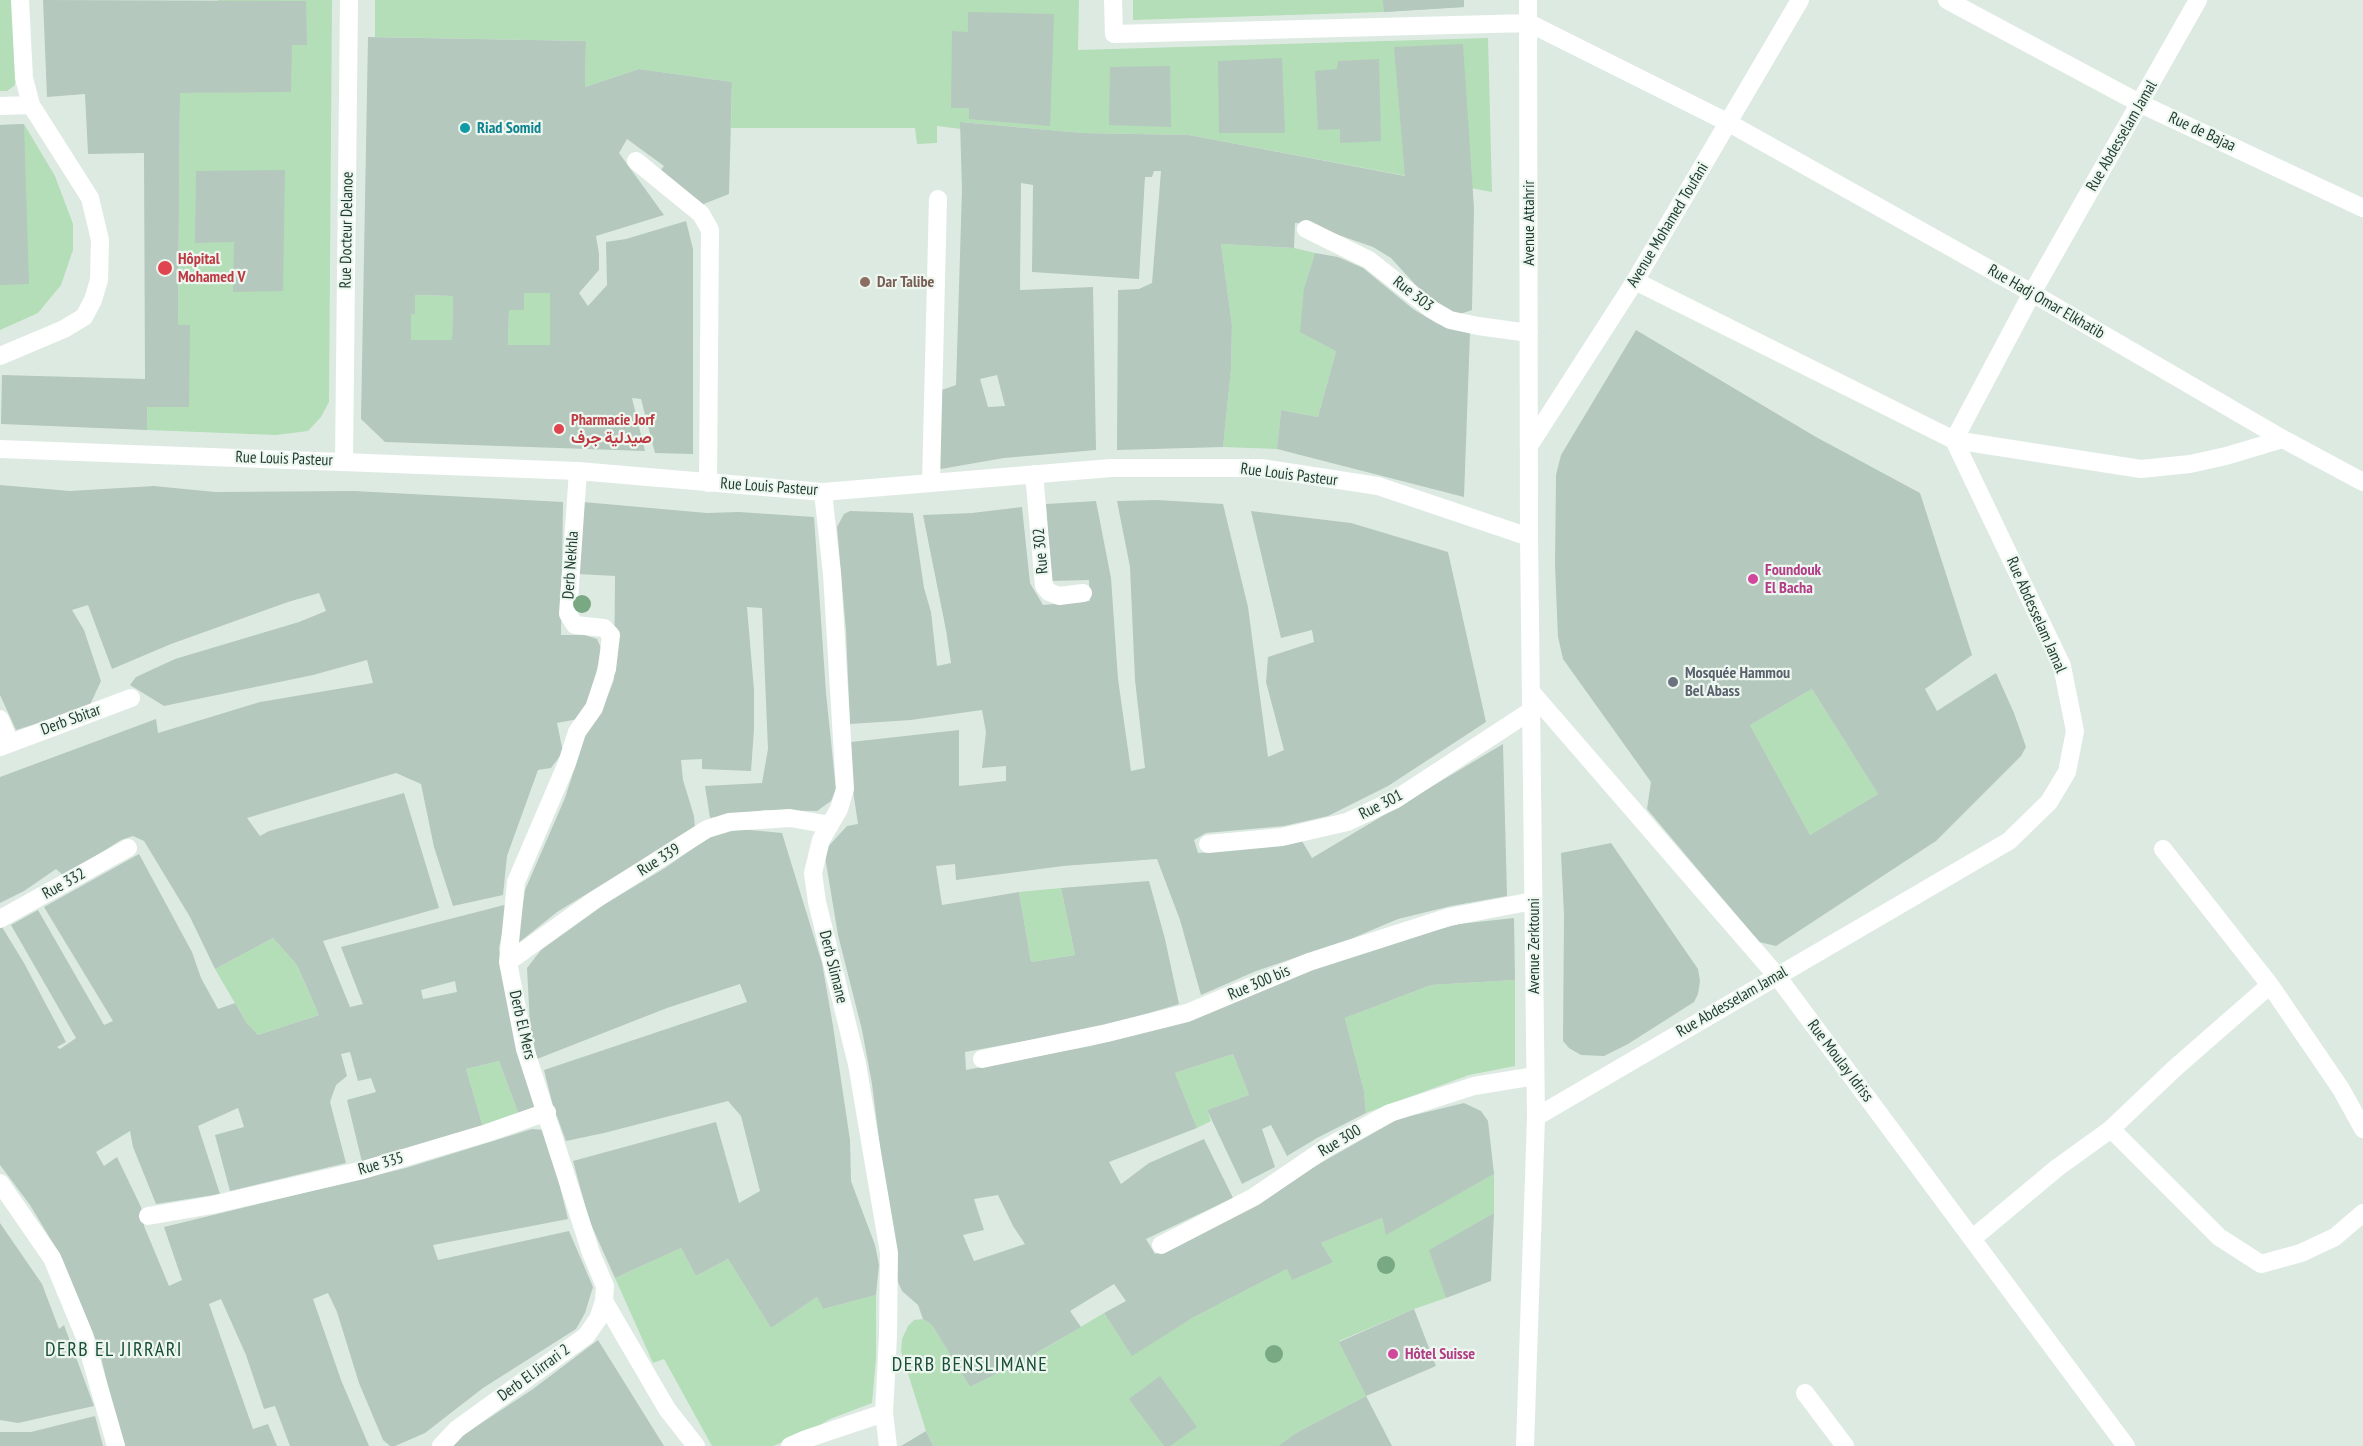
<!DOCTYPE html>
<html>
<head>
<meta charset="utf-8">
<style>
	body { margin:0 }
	canvas { display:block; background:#ddeae2 }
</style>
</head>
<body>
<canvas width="2363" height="1446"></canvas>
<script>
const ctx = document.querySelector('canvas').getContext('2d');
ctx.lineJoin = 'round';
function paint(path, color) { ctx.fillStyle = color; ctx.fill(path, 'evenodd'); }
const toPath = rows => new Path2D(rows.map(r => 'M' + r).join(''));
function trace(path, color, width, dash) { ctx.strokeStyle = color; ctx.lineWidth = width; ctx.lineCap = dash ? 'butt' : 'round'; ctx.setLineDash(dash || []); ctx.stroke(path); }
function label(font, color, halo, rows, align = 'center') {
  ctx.font = font + ' "PT Sans Narrow",Vazirmatn,sans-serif'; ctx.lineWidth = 4.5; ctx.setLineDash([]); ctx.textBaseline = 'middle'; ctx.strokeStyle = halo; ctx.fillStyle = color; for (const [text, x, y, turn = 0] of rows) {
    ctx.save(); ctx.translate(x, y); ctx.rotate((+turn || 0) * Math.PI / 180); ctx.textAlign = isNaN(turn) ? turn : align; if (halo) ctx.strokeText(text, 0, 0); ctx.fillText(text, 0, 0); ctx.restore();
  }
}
paint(toPath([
	[0,0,13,0,17,77,14,86,7,91,0,91],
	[218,0,332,0,329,402,321,417,308,431,276,435,147,430,148,325,178,324,180,93,219,92],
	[375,0,1079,0,1078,50,1488,38,1492,192,1189,135,1082,133,961,122,961,129,937,126,937,143,917,144,915,128,731,128,732,82,639,69,585,87,586,41,375,37],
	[1133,0,1464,0,1464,7,1384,12,1133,20],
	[24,124,55,176,73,224,73,250,61,285,38,313,0,330,0,125],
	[1221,244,1294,248,1315,253,1304,288,1336,351,1318,417,1281,410,1277,449,1223,447,1231,370,1232,325],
	[524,293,550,293,550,345,508,345,509,310,524,309],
	[415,295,453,296,452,340,411,340,411,314,415,314],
	[1812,689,1878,794,1810,835,1750,725],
	[1061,888,1075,955,1031,962,1019,892],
	[273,938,297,965,319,1015,258,1035,246,1022,215,969],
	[1515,980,1515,1066,1469,1075,1366,1113,1364,1091,1345,1018,1431,985],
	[1233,1054,1249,1095,1207,1110,1211,1121,1197,1128,1175,1073],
	[499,1061,519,1115,483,1127,466,1069],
	[1494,1174,1494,1213,1430,1250,1446,1298,1414,1309,1339,1341,1366,1396,1296,1433,1278,1446,933,1446,926,1431,901,1351,902,1339,908,1326,914,1320,923,1319,932,1325,970,1387,1042,1350,1104,1313,1132,1355,1194,1317,1287,1269,1333,1262,1321,1243,1382,1218,1386,1234],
	[681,1248,696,1276,728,1259,771,1328,817,1297,823,1309,876,1295,876,1358,872,1403,830,1419,807,1433,773,1446,712,1446,664,1359,653,1363,615,1278]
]), '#b4deb7');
paint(toPath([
	[43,0,306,1,307,45,292,45,291,92,180,93,178,325,190,325,189,407,147,407,147,430,1,424,2,375,145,379,144,153,88,154,85,94,47,97],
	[1383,0,1464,0,1464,7,1384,12],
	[968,12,1054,14,1050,126,969,119,969,108,951,108,952,31,968,32],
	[368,37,586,41,585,87,639,69,732,82,729,194,701,205,660,171,664,166,627,139,619,153,664,215,596,236,599,254,599,270,579,293,588,306,607,285,606,242,626,239,686,221,693,249,693,454,655,453,641,399,632,398,645,451,385,442,361,419],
	[524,293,550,293,550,345,508,345,509,310,524,310],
	[415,295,453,296,452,340,411,340,411,314,415,314],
	[1463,44,1474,208,1472,310,1457,315,1446,310,1421,291,1391,258,1373,247,1307,224,1295,223,1294,248,1221,244,1232,325,1231,370,1223,447,1117,450,1118,290,1139,289,1152,283,1161,171,1154,171,1152,177,1145,177,1139,279,1032,272,1033,185,1021,183,1020,290,1093,287,1096,450,1004,458,935,470,936,392,956,385,962,190,960,122,1082,133,1189,135,1405,176,1394,47],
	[997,375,1005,406,988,407,980,379],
	[1282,58,1285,133,1219,133,1218,61],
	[1379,59,1381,141,1340,143,1340,129,1318,130,1315,71,1337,69,1338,61],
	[1170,66,1171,127,1109,125,1110,67],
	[24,124,29,284,0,285,0,125],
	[285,170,283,291,233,292,234,242,195,243,196,171],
	[1315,253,1338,257,1363,268,1413,309,1438,324,1470,333,1464,497,1277,449,1281,410,1318,417,1336,351,1300,332,1304,288],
	[1636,330,1816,437,1920,493,1972,655,1925,689,1937,711,1996,673,2014,713,2026,747,2021,756,1936,841,1776,946,1759,942,1647,809,1651,782,1563,659,1558,637,1555,565,1556,475,1561,455],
	[1812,689,1878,794,1810,835,1750,725],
	[0,485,70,491,154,486,215,492,354,491,563,502,561,635,585,635,597,639,601,648,592,695,578,719,557,723,563,752,551,768,538,770,507,856,503,895,453,906,434,847,421,784,396,773,247,818,260,836,269,831,404,793,439,908,323,941,350,1007,363,1004,341,947,508,904,499,948,503,982,535,1109,519,1115,499,1061,466,1069,483,1127,362,1162,347,1100,376,1092,371,1078,358,1081,350,1052,341,1054,347,1076,336,1085,330,1102,346,1163,230,1191,215,1135,244,1127,238,1108,198,1126,220,1194,156,1204,133,1147,130,1131,96,1152,104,1166,117,1157,141,1207,144,1226,169,1286,182,1280,164,1227,406,1168,532,1129,546,1130,568,1219,433,1245,438,1260,569,1231,593,1287,585,1313,576,1329,483,1388,425,1433,395,1446,390,1446,383,1440,359,1383,337,1312,328,1293,313,1299,341,1380,369,1446,290,1446,275,1406,264,1409,246,1355,221,1299,209,1304,253,1429,268,1424,277,1446,125,1446,115,1418,99,1348,62,1258,30,1205,0,1165,0,928,2,927,24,963,66,1042,57,1047,60,1049,76,1038,11,925,38,910,104,1025,113,1021,44,907,139,854,192,952,201,978,218,1009,235,1003,246,1022,258,1035,319,1015,297,965,273,938,215,969,190,917,144,841,133,836,121,840,64,876,56,869,24,891,0,903,0,777,156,719,158,733,260,702,373,683,367,660,313,675,164,706,130,685,136,677,175,659,299,622,326,611,319,593,288,602,171,644,112,669,88,605,72,610,84,630,101,681,89,707,16,730,0,695],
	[455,981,457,992,423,999,421,990],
	[1157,500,1223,504,1248,607,1268,757,1284,750,1266,682,1268,657,1314,642,1312,630,1281,638,1251,511,1351,523,1448,552,1486,722,1388,786,1328,816,1284,826,1206,833,1194,840,1198,853,1273,846,1302,841,1312,858,1503,744,1507,896,1451,906,1398,919,1353,938,1256,971,1201,995,1180,920,1157,859,1063,866,956,880,955,864,936,866,942,905,1019,892,1031,962,1075,955,1061,888,1149,881,1165,939,1179,1004,1106,1026,965,1052,966,1070,1091,1046,1175,1024,1328,964,1421,934,1459,924,1514,918,1515,980,1431,985,1345,1018,1364,1091,1366,1113,1317,1138,1287,1156,1271,1125,1262,1129,1275,1167,1242,1184,1207,1110,1249,1095,1233,1054,1175,1073,1197,1128,1109,1162,1121,1184,1149,1163,1204,1139,1233,1198,1146,1239,1155,1254,1184,1241,1398,1119,1464,1103,1481,1111,1488,1121,1494,1174,1386,1235,1382,1218,1321,1243,1333,1262,1292,1280,1287,1269,1194,1317,1132,1356,1104,1313,1126,1301,1114,1284,1070,1311,1081,1327,1026,1359,970,1387,932,1325,923,1319,918,1305,902,1291,897,1280,872,1084,862,1030,838,935,824,851,847,826,858,824,852,784,851,742,959,730,959,786,1006,781,1006,766,982,768,986,732,982,710,911,720,850,724,846,631,837,527,844,514,850,511,913,513,924,588,931,612,937,666,951,663,946,630,923,515,972,513,1022,507,1030,583,1043,605,1090,601,1089,580,1051,581,1046,504,1096,501,1111,578,1118,679,1131,771,1145,768,1135,680,1130,567,1117,501],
	[998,1195,1013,1226,1025,1244,974,1261,963,1235,984,1230,974,1199],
	[583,502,707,513,739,512,814,517,826,693,836,790,831,801,817,811,765,810,710,818,705,786,762,783,768,749,762,608,747,607,754,690,754,729,751,771,702,769,702,759,681,760,683,780,694,816,695,828,557,912,517,944,525,890,565,798,586,733,602,710,614,680,615,576,578,574],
	[739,829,782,833,793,869,822,963,833,1026,850,1140,851,1181,875,1245,879,1265,876,1295,823,1309,817,1297,771,1328,728,1259,696,1276,681,1248,615,1278,589,1220,573,1161,716,1122,739,1203,760,1191,741,1116,728,1101,604,1133,566,1141,553,1106,544,1070,747,1002,740,984,667,1008,537,1059,530,1025,527,968,541,950,605,904,665,868,708,838],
	[1611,843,1698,969,1700,981,1698,994,1694,1002,1628,1044,1604,1056,1581,1055,1569,1048,1563,1041,1564,915,1561,853],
	[1494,1213,1491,1281,1446,1298,1429,1250],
	[0,1223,42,1284,59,1329,64,1325,94,1406,18,1423,0,1420],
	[1414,1309,1436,1366,1366,1396,1339,1342],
	[598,1340,664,1446,453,1446,462,1436,533,1389],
	[1160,1376,1197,1427,1170,1446,1164,1446,1129,1399],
	[1366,1396,1392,1446,1278,1446,1296,1433],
	[95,1416,103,1446,0,1446,0,1432,31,1432],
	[926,1431,933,1446,901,1446]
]), '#b5c8bd');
trace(toPath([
	[1113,0,1114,34,1529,23,1729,123,2032,293,2283,439,2363,482],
	[1947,0,2141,104,2363,208],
	[0,106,31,105],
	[636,161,701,214,710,230,708,483],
	[1306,229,1369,260,1431,309,1450,320,1478,326,1529,333],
	[1635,281,1954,440,2141,469,2190,464,2226,456,2283,439],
	[0,356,64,329,84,317,93,300,99,280,100,240,90,198,31,105,24,78,20,0],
	[1529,446,1635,281,1800,0],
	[0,449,578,471,823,492,1111,468,1261,468,1378,486,1529,537],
	[344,461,349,0],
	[1034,474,1044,586,1049,592,1059,596,1083,593],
	[931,483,938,199],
	[823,492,832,574,845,789,839,809,821,840,813,873,817,902,857,1064,889,1253,888,1336,884,1413,888,1446],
	[1532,693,1777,976,2126,1446],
	[0,719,10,743],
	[0,747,131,698],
	[1208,844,1282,837,1347,822,1396,799,1532,710],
	[2163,849,2270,985,2341,1089,2363,1129],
	[0,919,128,848],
	[508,962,593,901,707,829,729,822,790,818,830,825],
	[982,1059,1107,1033,1187,1013,1309,962,1449,917,1533,901],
	[1536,1117,2009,841,2049,802,2067,772,2075,731,2062,666,1954,440,2032,293,2198,0],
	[2111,1129,2219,1237,2261,1264,2301,1253,2335,1237,2363,1213],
	[0,1183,52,1258,84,1335,116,1446],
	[148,1216,212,1205,363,1170,487,1133,547,1112],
	[1973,1238,2057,1168,2111,1129,2175,1068,2270,985],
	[1161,1245,1254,1197,1326,1148,1390,1113,1474,1086,1535,1076],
	[604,1301,667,1409,696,1446],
	[1805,1393,1845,1446],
	[441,1446,457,1429,586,1336,598,1319,604,1301,605,1286,591,1253,525,1049,508,962,516,882,567,763,577,732,594,708,607,669,611,635,604,628,575,625,568,614,578,471],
	[790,1446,806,1439,884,1413],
	[1525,1446,1536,1117,1529,537,1528,0]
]), '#fff', 18);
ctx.fillStyle = '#78a983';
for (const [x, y] of [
	[582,604],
	[1386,1265],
	[1274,1354]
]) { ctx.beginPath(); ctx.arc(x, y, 9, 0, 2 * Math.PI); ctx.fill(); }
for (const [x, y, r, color] of [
	[465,128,6,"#0f9aa8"],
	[165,268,8,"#e0444e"],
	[865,282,6,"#8d6e63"],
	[559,429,6,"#e0444e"],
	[1753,579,6,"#d1479c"],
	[1673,682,6,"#6b7280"],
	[1393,1354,6,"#d1479c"]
]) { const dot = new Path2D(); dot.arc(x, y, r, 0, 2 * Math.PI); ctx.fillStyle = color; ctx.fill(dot); trace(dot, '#edf7f0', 2); }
label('bold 16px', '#0d838f', '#edf7f0', [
	["Riad Somid",477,128]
], 'left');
label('16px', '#1e3b2d', '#edf7f0', [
	["Rue de Bajaa",2202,132,25],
	["Rue Abdesselam Jamal",2122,136,-60],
	["Avenue Attahrir",1529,223,-90],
	["Avenue Mohamed Toufani",1668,225,-59],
	["Rue Docteur Delanoe",347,230,-89],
	["Rue 303",1413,294,38],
	["Rue Hadj Omar Elkhatib",2046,302,30],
	["Rue Louis Pasteur",284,459,2],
	["Rue Louis Pasteur",1289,475,7],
	["Rue Louis Pasteur",769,487,4],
	["Rue 302",1041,551,-95],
	["Derb Nekhla",571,565,-86],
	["Rue Abdesselam Jamal",2036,615,66],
	["Derb Sbitar",71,720,-20],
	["Rue 301",1381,805,-27],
	["Rue 339",659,860,-32],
	["Rue 332",64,884,-29],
	["Avenue Zerktouni",1534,946,-90],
	["Derb Slimane",833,967,76],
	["Rue 300 bis",1259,983,-23],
	["Rue Abdesselam Jamal",1732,1002,-30],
	["Derb El Mers",522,1025,77],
	["Rue Moulay Idriss",1840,1061,53],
	["Rue 300",1340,1141,-31],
	["Rue 335",381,1164,-16],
	["Derb El Jirrari 2",534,1373,-36]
]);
label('bold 16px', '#be3a42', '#edf7f0', [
	["Hôpital",178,259],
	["Mohamed V",178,277],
	["Pharmacie Jorf",571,420],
	["صيدلية جرف",571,438]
], 'left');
label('bold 16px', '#785e54', '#edf7f0', [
	["Dar Talibe",877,282]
], 'left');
label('bold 16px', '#b23c85', '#edf7f0', [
	["Foundouk",1765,570],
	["El Bacha",1765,588],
	["Hôtel Suisse",1405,1354]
], 'left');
label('bold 16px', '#5b616d', '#edf7f0', [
	["Mosquée Hammou",1685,673],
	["Bel Abass",1685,691]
], 'left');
ctx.letterSpacing = '1.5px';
label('20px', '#194e37', '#edf7f0', [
	["DERB EL JIRRARI",114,1350],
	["DERB BENSLIMANE",970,1365]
]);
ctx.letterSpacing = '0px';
</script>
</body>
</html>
